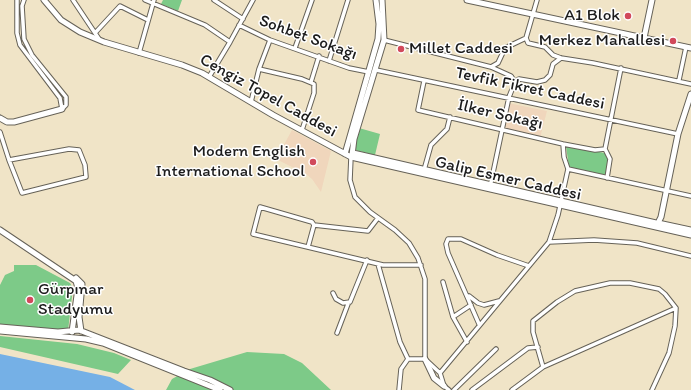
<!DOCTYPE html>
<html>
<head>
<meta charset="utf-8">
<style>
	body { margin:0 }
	canvas { display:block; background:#f0e4c7 }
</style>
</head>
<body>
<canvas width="691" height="390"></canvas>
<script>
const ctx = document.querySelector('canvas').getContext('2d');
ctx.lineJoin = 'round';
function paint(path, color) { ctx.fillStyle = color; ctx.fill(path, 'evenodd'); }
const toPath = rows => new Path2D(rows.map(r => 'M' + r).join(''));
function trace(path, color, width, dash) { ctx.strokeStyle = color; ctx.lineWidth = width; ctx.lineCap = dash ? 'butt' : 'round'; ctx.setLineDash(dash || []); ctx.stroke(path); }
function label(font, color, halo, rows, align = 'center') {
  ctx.font = font + ' Itim,sans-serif'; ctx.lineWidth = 3; ctx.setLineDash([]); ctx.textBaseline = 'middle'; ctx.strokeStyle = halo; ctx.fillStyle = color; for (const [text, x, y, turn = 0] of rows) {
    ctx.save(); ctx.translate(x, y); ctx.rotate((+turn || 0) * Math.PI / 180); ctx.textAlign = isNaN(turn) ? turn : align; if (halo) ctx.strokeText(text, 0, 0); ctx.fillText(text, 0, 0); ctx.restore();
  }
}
paint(toPath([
	[508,103,547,111,540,138,503,129],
	[292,130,331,151,321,192,312,179,306,174,276,159]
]), '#f0d6bc');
paint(toPath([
	[163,0,182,0,178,11,161,4],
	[359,128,380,134,375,155,355,150,355,143],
	[566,146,605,153,608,160,606,175,569,168],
	[14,265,36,265,70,283,73,288,68,331,0,326,0,285,5,275,14,271],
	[0,336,77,344,114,353,131,360,118,374,0,347],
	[247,352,284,354,302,363,331,390,166,390,172,379,190,369]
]), '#7dca88');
paint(toPath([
	[0,354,110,377,135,390,0,390]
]), '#75b0e6');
const street = toPath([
	[17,0,17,33,20,45,60,98,62,109],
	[24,0,22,6,24,39,32,55,66,97,66,105,62,109],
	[73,0,99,39],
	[145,0,205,25,230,42,209,77],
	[214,0,243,19],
	[239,25,270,40,349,68,369,72],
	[95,33,120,6,148,20],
	[526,38,528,43,545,47,553,55,561,58,593,63,691,84],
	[526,38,537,0],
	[384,40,491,67,511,76,515,82,519,79,537,82,545,80,550,75,553,64,561,58],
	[230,42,253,0],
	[295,48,312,0],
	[139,53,154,0],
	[329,61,348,0],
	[491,67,498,63,505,48,526,38],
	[259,69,302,79,314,84,314,93,302,130],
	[376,70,678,134],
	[679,80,686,47],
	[424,81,418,110,563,144,595,150,605,149],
	[311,82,319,56],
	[251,102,259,69,270,40],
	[0,132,9,160,22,193,86,177,85,165,79,150,69,149,9,160],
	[563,144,564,157,568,169],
	[351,157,350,180,355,197,370,212,395,230,409,243,418,258,425,279,425,359,440,373,444,386,449,390],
	[424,170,431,145,447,129,450,117],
	[607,178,610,159,605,149,621,68],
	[490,187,509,97,515,82],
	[378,218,368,231,314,225,312,222,260,207,253,234,383,265,421,265],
	[549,242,594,240,637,243,691,256],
	[308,247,314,225],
	[378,264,400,342,408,359,425,359],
	[443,282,453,317,467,342],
	[333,293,336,299,343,303,350,302,367,260],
	[469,296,478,303,484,305,499,301],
	[453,317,471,305],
	[479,324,448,253,446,244,448,239,461,239,497,255,529,266],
	[337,333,348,304],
	[543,367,676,308],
	[440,373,549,242,558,215,568,169,691,196],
	[399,390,401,369,408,359],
	[454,390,496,349],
	[472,390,528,348,538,347],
	[512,390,543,367,533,332,533,321,557,302,575,291,610,283,630,283,659,289,665,294,676,308,675,326,669,353,652,390]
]);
const secondary = toPath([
	[44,0,61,20,80,32,104,42,182,65,202,73,273,115,351,157,691,235],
	[467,0,691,48],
	[644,38,652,0],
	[0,118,7,122,14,122,62,109],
	[353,153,656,223],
	[345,154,378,39,379,24,376,0],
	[352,155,354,139,384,40,382,0],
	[658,223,691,230],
	[656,224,658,223,661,217,678,134,691,94],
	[0,230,76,281,78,288,72,332],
	[76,278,82,284,79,317,81,331],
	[0,327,58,332,79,330,184,371,210,380,230,390],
	[0,331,86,339,103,343,220,390],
	[425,359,434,378,444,386]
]);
trace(street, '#666258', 5.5);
trace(secondary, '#666258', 7);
trace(street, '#fff', 3.5);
trace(secondary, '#fff', 5);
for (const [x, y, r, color] of [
	[628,16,4,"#d1495b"],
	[673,41,4,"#d1495b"],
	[401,49,4,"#d1495b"],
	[313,162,4,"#d1495b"],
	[30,300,4,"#d1495b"]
]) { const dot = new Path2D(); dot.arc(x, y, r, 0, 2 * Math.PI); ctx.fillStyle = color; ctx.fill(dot); trace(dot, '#fff', 1.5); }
label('17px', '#1c1c1c', '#fff', [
	["A1 Blok",620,16],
	["Merkez Mahallesi",665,41],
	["Millet Caddesi",409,49,"left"],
	["Modern English",305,152],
	["International School",305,172],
	["Gürpınar",38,290,"left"],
	["Stadyumu",38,310,"left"]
], 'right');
label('17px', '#1c1c1c', '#fff', [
	["Sohbet Sokağı",308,38,20],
	["Tevfik Fikret Caddesi",530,89,12],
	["Cengiz Topel Caddesi",268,96,29],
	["İlker Sokağı",500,115,13],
	["Galip Esmer Caddesi",508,179,13]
]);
</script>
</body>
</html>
